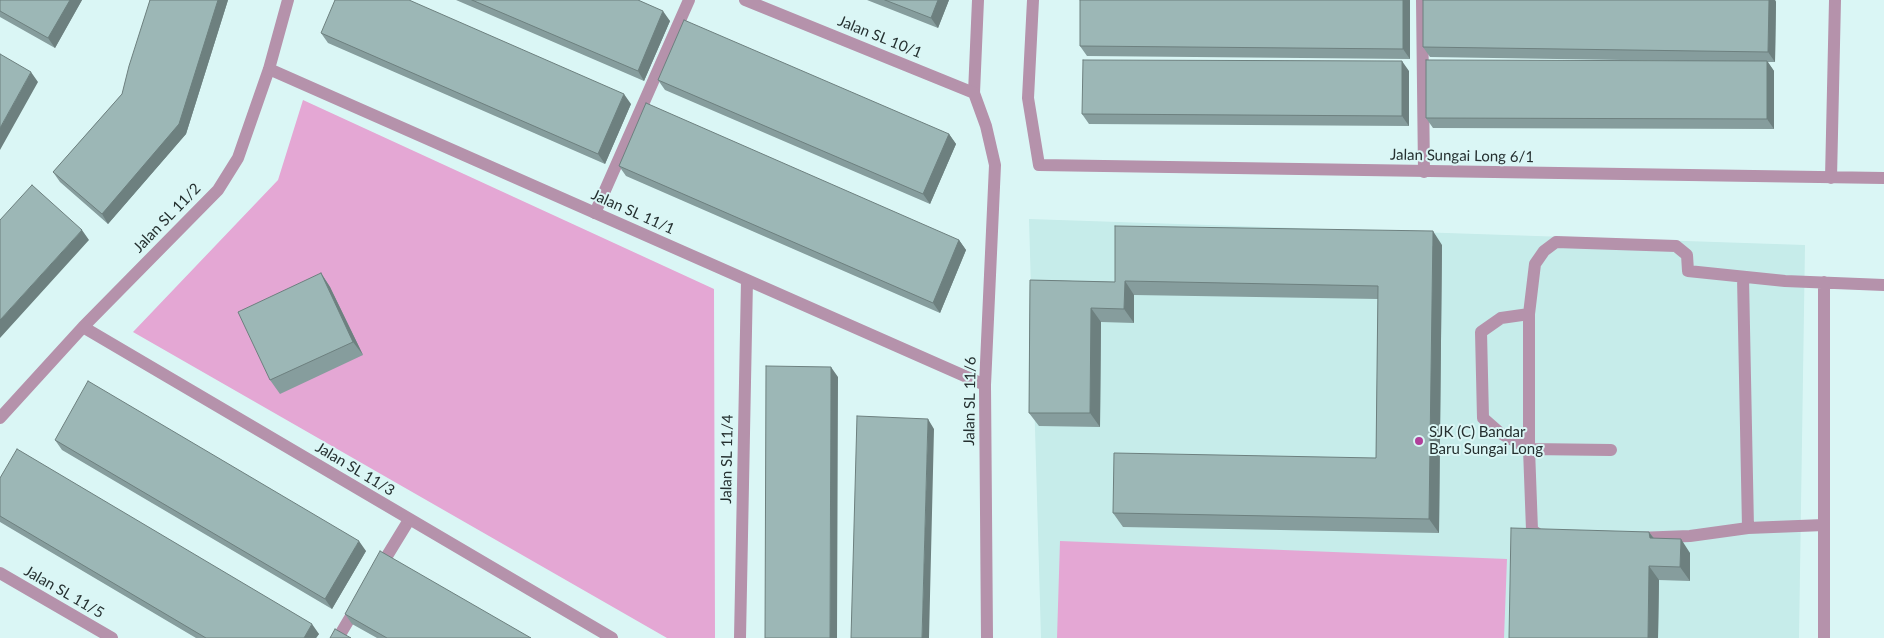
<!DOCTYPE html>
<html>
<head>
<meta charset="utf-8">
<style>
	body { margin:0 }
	canvas { display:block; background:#daf6f5 }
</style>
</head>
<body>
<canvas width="1884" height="638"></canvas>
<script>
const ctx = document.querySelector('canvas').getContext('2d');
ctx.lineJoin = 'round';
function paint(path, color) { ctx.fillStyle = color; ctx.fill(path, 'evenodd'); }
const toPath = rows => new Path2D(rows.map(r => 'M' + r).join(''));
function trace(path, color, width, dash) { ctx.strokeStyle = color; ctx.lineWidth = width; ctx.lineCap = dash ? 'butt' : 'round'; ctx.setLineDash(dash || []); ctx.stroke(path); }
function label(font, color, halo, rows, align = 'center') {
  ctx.font = font + ' Lato,sans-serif'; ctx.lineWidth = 4; ctx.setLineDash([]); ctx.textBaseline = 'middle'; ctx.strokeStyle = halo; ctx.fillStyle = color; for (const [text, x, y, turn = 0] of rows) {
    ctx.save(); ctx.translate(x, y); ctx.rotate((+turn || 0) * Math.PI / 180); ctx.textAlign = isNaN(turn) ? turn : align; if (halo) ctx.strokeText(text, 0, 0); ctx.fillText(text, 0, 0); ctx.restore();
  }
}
paint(toPath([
	[1029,219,1805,245,1799,638,1041,638]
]), '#c6ecea');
paint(toPath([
	[303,100,714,289,715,638,667,638,133,332,278,180],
	[1060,541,1507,559,1504,638,1057,638]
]), '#e4a7d4');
trace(toPath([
	[1422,0,1424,172],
	[974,93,978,0],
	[595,213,689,0],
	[1529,314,1501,318,1481,332,1483,418,1500,433,1529,449,1611,450],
	[1748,528,1824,525],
	[1637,538,1690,536,1748,528,1743,277],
	[1545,539,1532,530,1529,449,1529,314,1535,264,1544,251,1556,242,1676,246,1687,255,1688,271,1785,281,1884,285],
	[379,569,409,520],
	[338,638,357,606],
	[1824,638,1824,282]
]), '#b592ab', 12);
trace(toPath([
	[745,0,974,93,986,126,995,165,985,385,987,638],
	[1033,0,1028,98,1039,165,1884,178],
	[269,69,985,385],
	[1831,178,1835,0],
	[83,327,612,638],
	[0,418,83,327,218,190,238,158,269,69,288,0],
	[0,573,112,638],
	[740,638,747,280]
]), '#b592ab', 12);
paint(toPath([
	[0,0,82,0,55,48,0,17],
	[150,0,228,0,186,134,108,224,60,182,53,172,122,94],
	[456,0,638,0,670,21,644,81],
	[867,0,949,0,938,28],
	[1410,0,1410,59,1087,56,1080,46],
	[1769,0,1775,0,1776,2,1775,62,1768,62,1774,71,1774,129,1433,128,1426,118,1684,61,1430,57,1423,47],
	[321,33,631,104,605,164,328,43],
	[1409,71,1409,126,1089,124,1082,114],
	[658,80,949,134,956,144,930,204,665,90],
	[619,166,959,240,966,250,940,313,626,176],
	[1442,245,1439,533,1123,527,1113,513,1376,458,1378,299,1134,295,1134,323,1101,322,1100,427,1039,426,1029,413,1030,280,1115,282],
	[321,273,330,287,363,355,280,394,270,380],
	[55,440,366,551,332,609,62,450],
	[0,478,319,634,316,638,196,638,0,522],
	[1649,532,1654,538,1690,553,1690,581,1659,580,1658,638,1509,638],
	[345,614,531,638,377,638,352,624]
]), '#869d9d');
paint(toPath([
	[70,0,82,0,55,48,48,38],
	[218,0,228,0,186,134,108,224,102,214],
	[938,0,949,0,938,28,931,18],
	[1403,0,1410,0,1410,59,1403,49],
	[1769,0,1775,0,1776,2,1775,62,1768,52],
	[663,11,670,21,644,81,638,71],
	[1402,61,1409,71,1409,126,1402,116],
	[1767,61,1774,71,1774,129,1767,119],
	[31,72,38,82,0,150,0,128],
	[624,94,631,104,605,164,598,154],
	[949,134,956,144,930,204,923,194],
	[82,230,89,240,0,338,0,320],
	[1433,231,1442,245,1439,533,1429,519],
	[959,240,966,250,940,313,933,303],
	[321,273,330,287,363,355,353,342],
	[1125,281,1134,295,1134,323,1124,309],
	[1091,308,1101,322,1100,427,1090,413],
	[831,367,838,377,837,638,830,638],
	[928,419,934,429,929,638,922,638],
	[1649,532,1659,546,1650,538],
	[1681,539,1690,553,1690,581,1680,567],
	[359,541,366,551,332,609,325,599],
	[1649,566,1659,580,1658,638,1648,638],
	[312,624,319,634,316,638,304,638]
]), '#6d807f');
const building = toPath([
	[0,0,70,0,48,38,0,11,0,0],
	[150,0,218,0,179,124,102,214,53,172,122,94,129,66,150,0],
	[335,0,409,0,624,94,598,154,321,33,335,0],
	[472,0,638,0,663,11,638,71,472,0],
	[885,0,938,0,931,18,885,0],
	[1080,0,1403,0,1403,49,1080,46,1080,0],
	[1423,0,1769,0,1768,52,1423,47,1423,0],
	[684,20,949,134,923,194,658,80,684,20],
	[0,54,31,72,0,128,0,54],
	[1083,60,1402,61,1402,116,1082,114,1083,60],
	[1426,60,1767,61,1767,119,1426,118,1426,60],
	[646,103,959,240,933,303,619,166,646,103],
	[32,185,82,230,0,320,0,220,32,185],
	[1115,226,1433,231,1429,519,1113,513,1114,453,1376,458,1378,286,1125,281,1124,309,1091,308,1090,413,1029,413,1030,280,1115,282,1115,226],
	[321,273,353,342,270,380,238,312,321,273],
	[766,366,831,367,830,638,765,638,766,366],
	[88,381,359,541,325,599,55,440,88,381],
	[857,416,928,419,922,638,851,638,857,416],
	[17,449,312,624,304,638,206,638,0,516,0,478,17,449],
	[1511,528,1649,532,1650,538,1681,539,1680,567,1649,566,1648,638,1509,638,1511,528],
	[380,551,531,638,387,638,345,614,380,551],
	[335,629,351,638,330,638,335,629]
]);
paint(building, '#9cb7b6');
trace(building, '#6d807f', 1);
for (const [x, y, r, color] of [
	[1419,441,5,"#b13f9a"]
]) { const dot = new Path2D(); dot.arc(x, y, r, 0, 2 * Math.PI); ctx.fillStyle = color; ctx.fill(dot); trace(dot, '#daf6f5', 2); }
label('15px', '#253030', '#daf6f5', [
	["Jalan SL 10/1",880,37,22],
	["Jalan Sungai Long 6/1",1462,156,1],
	["Jalan SL 11/1",633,212,24],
	["Jalan SL 11/2",167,218,-46],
	["Jalan SL 11/6",970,401,-89],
	["Jalan SL 11/4",727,459,-89],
	["Jalan SL 11/3",355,469,31],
	["Jalan SL 11/5",64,592,30]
]);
label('15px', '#253030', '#daf6f5', [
	["SJK (C) Bandar",1429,432],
	["Baru Sungai Long",1429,449]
], 'left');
</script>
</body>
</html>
